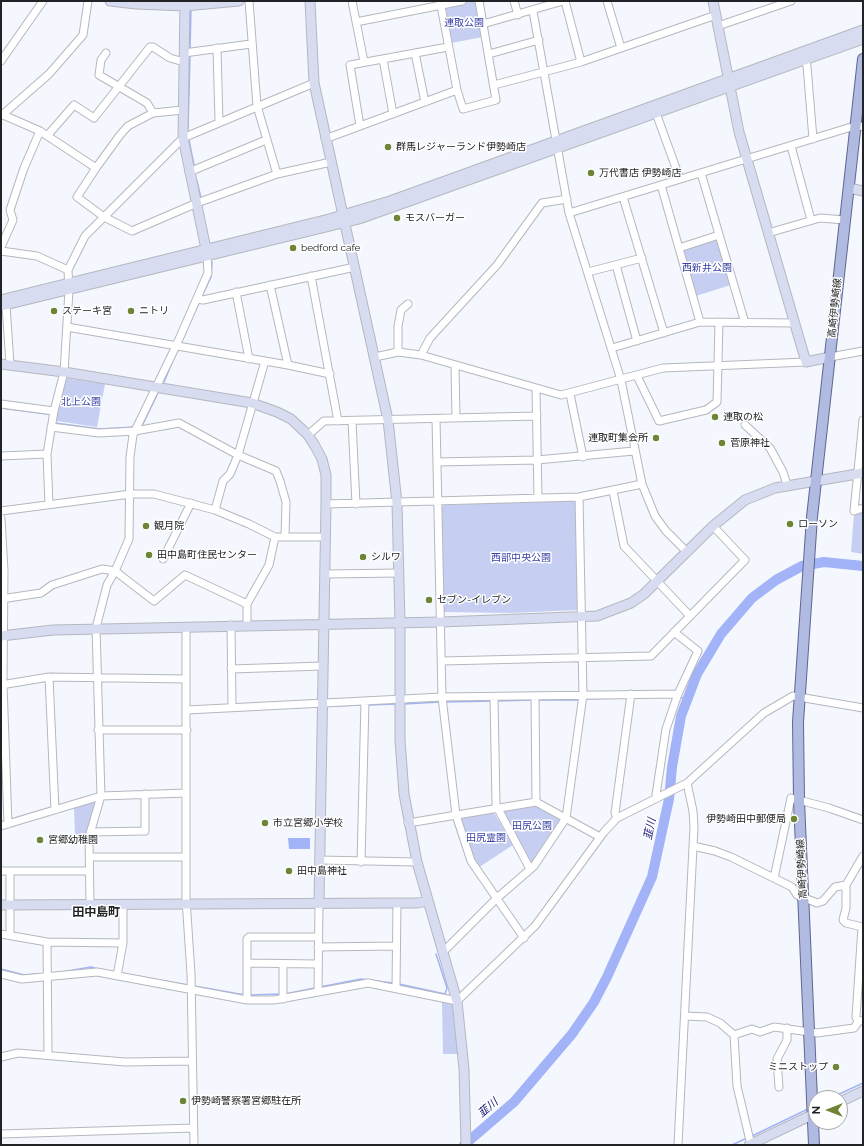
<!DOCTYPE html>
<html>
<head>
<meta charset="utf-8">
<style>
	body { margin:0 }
	#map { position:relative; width:864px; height:1146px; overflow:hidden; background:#f5f7fe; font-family:Raleway,sans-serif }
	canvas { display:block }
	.frame { position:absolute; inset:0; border:2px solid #222326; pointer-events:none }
	.north { position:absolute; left:808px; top:1090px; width:40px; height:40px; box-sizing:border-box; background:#fff; border:1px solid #a7a7a8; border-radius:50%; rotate:270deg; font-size:11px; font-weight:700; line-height:16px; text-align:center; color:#222326 }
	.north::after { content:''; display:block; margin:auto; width:14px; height:18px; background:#6e8536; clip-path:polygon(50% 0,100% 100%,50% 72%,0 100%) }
</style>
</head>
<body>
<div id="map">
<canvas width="864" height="1146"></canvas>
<div class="frame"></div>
<div class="north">N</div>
</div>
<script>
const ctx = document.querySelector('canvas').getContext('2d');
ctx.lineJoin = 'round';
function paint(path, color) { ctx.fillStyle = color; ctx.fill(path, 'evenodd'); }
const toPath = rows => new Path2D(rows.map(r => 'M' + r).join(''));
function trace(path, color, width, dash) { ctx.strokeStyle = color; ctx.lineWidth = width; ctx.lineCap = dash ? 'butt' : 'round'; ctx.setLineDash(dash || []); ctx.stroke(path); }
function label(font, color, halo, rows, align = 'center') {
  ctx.font = font + ' Raleway,"Noto Sans JP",sans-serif'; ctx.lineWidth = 3; ctx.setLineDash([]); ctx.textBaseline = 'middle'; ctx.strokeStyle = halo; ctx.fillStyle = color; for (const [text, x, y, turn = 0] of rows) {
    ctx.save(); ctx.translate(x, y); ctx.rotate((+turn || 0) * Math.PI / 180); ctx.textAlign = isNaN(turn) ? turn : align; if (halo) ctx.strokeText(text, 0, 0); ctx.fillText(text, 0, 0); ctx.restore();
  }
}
paint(toPath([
	[473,1,477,3,483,37,451,43,445,6],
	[718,239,731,285,696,296,683,250],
	[65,378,105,384,97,427,57,421,55,419],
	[574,500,576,503,578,610,511,613,443,612,441,507,444,505],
	[863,511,863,554,851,552,854,514],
	[94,802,97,804,89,835,75,835,74,808],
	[538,806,561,818,531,863,501,813,504,811],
	[492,812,495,814,513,845,478,868,473,860,461,820,462,817],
	[442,1002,452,1004,458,1054,443,1054]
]), '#c6cff2');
paint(toPath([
	[288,838,310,838,310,849,289,849]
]), '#a2b3f8');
trace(toPath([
	[190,50,191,8],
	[188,130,190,54],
	[189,140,194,165],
	[197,181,201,198],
	[203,294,211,277,212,262],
	[181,343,198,305],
	[164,382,176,353],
	[1,408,47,414],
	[55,423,100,429,135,427],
	[142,426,157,395],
	[679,697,687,699],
	[585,699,623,698],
	[538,700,579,700],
	[496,701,532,700],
	[446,702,492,701],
	[404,704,440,702],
	[368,705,396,704],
	[330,706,362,705],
	[578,709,579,700],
	[1,969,24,975,36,974],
	[62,972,91,967,98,969],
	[119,973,188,985],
	[399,984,445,994,447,988,436,954],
	[194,986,245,995],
	[320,987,361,979,393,983],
	[285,994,315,988],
	[249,995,281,994],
	[831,1098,863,1083],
	[752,1136,808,1109],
	[732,1145,747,1138]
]), '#a2b3f8', 1.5);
trace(toPath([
	[464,1145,514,1102,572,1034,594,1002,607,977,652,877,669,799,672,767,681,716,697,674,721,634,752,598,776,580,802,566,824,562,863,566]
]), '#a2b3f8', 10);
const street = toPath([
	[249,1,257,106,277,174],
	[352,1,364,62],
	[440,1,457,90,463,109,496,100,479,1],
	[514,1,518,15],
	[565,1,581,62],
	[607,1,621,48],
	[533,11,569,213,621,380,642,484,655,516,666,531,686,551],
	[356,22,462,1],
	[483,24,563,1],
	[718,26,791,1],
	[217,48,219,121],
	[106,53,101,60,99,75,147,103,153,113],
	[184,53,251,44],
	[415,53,425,102],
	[489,54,539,40],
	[383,59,393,114],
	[805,60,807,66,813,139],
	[1,61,43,1],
	[494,85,581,62,716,15],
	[183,110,153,113,128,126,120,135,96,168,77,197,104,217,132,231,197,203,277,174,331,162],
	[656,113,680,179],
	[1,114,40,131,96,168],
	[1,116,49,74,83,35,88,1],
	[360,126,350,65,448,47],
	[47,136,74,105,94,118,150,47,153,47,170,58,184,62],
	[325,139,457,90],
	[791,146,811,220],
	[189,172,266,140],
	[701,173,745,323],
	[661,185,700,322],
	[623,197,664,333],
	[569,213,848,128,863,126],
	[768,233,820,218,845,220],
	[1,247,13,220,10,210,24,168,40,131],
	[679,248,719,235],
	[1,251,37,256,68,270],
	[616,265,637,341],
	[588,272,642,258],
	[311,276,338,421],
	[270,285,288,365],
	[236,292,249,359],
	[197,299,203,300,355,267],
	[6,305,10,364],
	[67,327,288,365,330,374],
	[612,348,700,322,795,323],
	[398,352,398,326,401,310,408,304],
	[421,355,430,338,497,265,542,203,567,199],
	[375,357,398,352,421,355,561,395,663,368,806,362],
	[830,357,863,351],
	[455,365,456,418],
	[637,376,659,421,706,410,717,402,719,322],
	[536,389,538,498],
	[570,394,583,457],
	[1,404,54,411],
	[436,419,442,697,456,815,471,861,524,938],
	[863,420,854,511,863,508],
	[352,421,356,504],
	[745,425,770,448,783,472,787,485],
	[51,427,99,433,135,431,179,423,238,455,276,471,280,481,286,502,285,536],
	[308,435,324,421,537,416],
	[47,454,49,504],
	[1,456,47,454,54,411,64,372,69,290,68,270,85,236,183,138,314,83],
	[437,462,537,460,634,451],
	[613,491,624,546,689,615],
	[326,504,579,497,642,484],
	[215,510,223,481,230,474,238,455,265,361],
	[1,511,131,494,154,494,215,510,249,524,275,537,326,537],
	[1,518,4,571,3,684,8,824],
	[163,559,191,503],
	[326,574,399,573],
	[1,599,41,593,52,585,102,569,115,571,154,601,185,575,247,604],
	[231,625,232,707],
	[247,626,247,604,269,565,275,537],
	[186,627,186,899,191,974,194,1145],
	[442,661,651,656,745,560,713,526],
	[231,669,323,666],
	[49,677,55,810],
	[1,685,49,677,186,679],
	[535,696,536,802],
	[494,697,496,805,530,869],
	[187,710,442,697,678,694],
	[98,730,187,730],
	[657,798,656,795,666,729,678,694,698,651,674,632],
	[617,818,615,813,631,694],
	[408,823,536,802,600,837],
	[1,826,101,796,186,793],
	[91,832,145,831,145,794],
	[693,846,715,851,731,857,792,887,797,895,817,903,823,901,835,887,846,885],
	[90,857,186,857],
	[319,860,417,862],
	[361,862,365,701],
	[1,871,89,871],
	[774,878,791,798,829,808,863,820],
	[90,905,89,837,101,796,96,628,107,585,115,571,129,539,130,457,133,435,176,346,208,273,207,256],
	[1,934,47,942,123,943],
	[10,935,10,872],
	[47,942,48,1055],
	[318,947,396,946],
	[443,952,496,899,534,866,566,818,583,695,579,497],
	[248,963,317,964],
	[283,964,283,999],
	[1,974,22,979,97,972,247,1000,274,1000,368,983,457,1001,535,926,604,832,617,818,687,783,764,713,793,696,863,708],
	[117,976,123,943,123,905],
	[396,988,397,903],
	[318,992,319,903],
	[247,1000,247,939,249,937,318,937],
	[685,1016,707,1017,720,1023,734,1035,737,1086,751,1145],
	[858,1022,856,1017,862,927,846,923,843,920,846,908,846,885,863,856],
	[734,1035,752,1029,760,1032,774,1027,817,1033,854,1028,858,1022,863,1020],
	[1,1057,18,1053,125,1062,192,1061],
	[779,1087,777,1059,787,1040,787,1028],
	[1,1134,193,1128],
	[678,1145,694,827,693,811,687,783]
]);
const secondary = toPath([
	[110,1,136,4,185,6,239,1],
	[185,1,183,138,206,249],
	[310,1,314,83,388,420,397,503,400,622,400,740,404,794,417,862,457,1001,464,1069,466,1145],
	[713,1,739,132,806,362,830,357],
	[849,188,863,191],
	[1,300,329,219,390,201,863,30],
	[1,306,359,219,863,39],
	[1,364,64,372,252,403,277,412,291,419,308,435,315,446,322,459,326,475,326,504,319,903],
	[1,636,53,630,441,622,597,616,631,603,644,594,713,526,745,500,775,488,863,473],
	[1,905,397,903,418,903,427,901],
	[840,1102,863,1091],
	[749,1145,816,1113]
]);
const primary = toPath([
	[814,1145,799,801,798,722,812,517,863,59]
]);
trace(street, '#b5b7bf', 9);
trace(secondary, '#b5b7bf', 11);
trace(primary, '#5d6792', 12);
trace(street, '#fff', 7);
trace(secondary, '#d8dcf0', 9);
trace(primary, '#b1bae0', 10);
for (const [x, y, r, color] of [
	[388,147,4,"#6e8536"],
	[591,173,4,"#6e8536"],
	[397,218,4,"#6e8536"],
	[293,248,4,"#6e8536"],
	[54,311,4,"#6e8536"],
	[131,311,4,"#6e8536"],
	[715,417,4,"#6e8536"],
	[656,438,4,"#6e8536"],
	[722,443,4,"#6e8536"],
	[790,524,4,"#6e8536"],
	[146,526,4,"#6e8536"],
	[149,555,4,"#6e8536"],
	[363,557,4,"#6e8536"],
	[429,600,4,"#6e8536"],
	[794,819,4,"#6e8536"],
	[265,823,4,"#6e8536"],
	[40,840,4,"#6e8536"],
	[289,871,4,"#6e8536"],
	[836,1067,4,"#6e8536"],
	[183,1101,4,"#6e8536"]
]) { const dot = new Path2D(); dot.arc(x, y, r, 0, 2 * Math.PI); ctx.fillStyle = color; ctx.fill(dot); trace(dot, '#fff', 1.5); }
label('10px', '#3943a6', '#fff', [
	["連取公園",464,23],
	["西新井公園",707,268],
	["北上公園",81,402],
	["西部中央公園",521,558],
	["田尻公園",532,826],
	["田尻霊園",486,838]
]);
label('10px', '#222326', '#fff', [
	["群馬レジャーランド伊勢崎店",396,147],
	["万代書店 伊勢崎店",599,173],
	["モスバーガー",405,218],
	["bedford cafe",301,248],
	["ステーキ宮",62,311],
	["ニトリ",139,311],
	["連取の松",723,417],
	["連取町集会所",648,438,"right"],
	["菅原神社",730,443],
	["ローソン",798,524],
	["観月院",154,526],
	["田中島町住民センター",157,555],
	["シルワ",371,557],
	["セブン-イレブン",437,600],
	["伊勢崎田中郵便局",786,819,"right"],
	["市立宮郷小学校",273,823],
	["宮郷幼稚園",48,840],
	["田中島神社",297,871],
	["ミニストップ",828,1067,"right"],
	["伊勢崎警察署宮郷駐在所",191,1101]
], 'left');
label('10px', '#222326', '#fff', [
	["高崎伊勢崎線",835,308,-84],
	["高崎伊勢崎線",802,869,-93]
]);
label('italic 11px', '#1e1c7e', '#fff', [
	["韮川",650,829,-78],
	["韮川",488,1108,-41]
]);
label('bold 12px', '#222326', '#fff', [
	["田中島町",96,912]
]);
</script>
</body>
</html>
